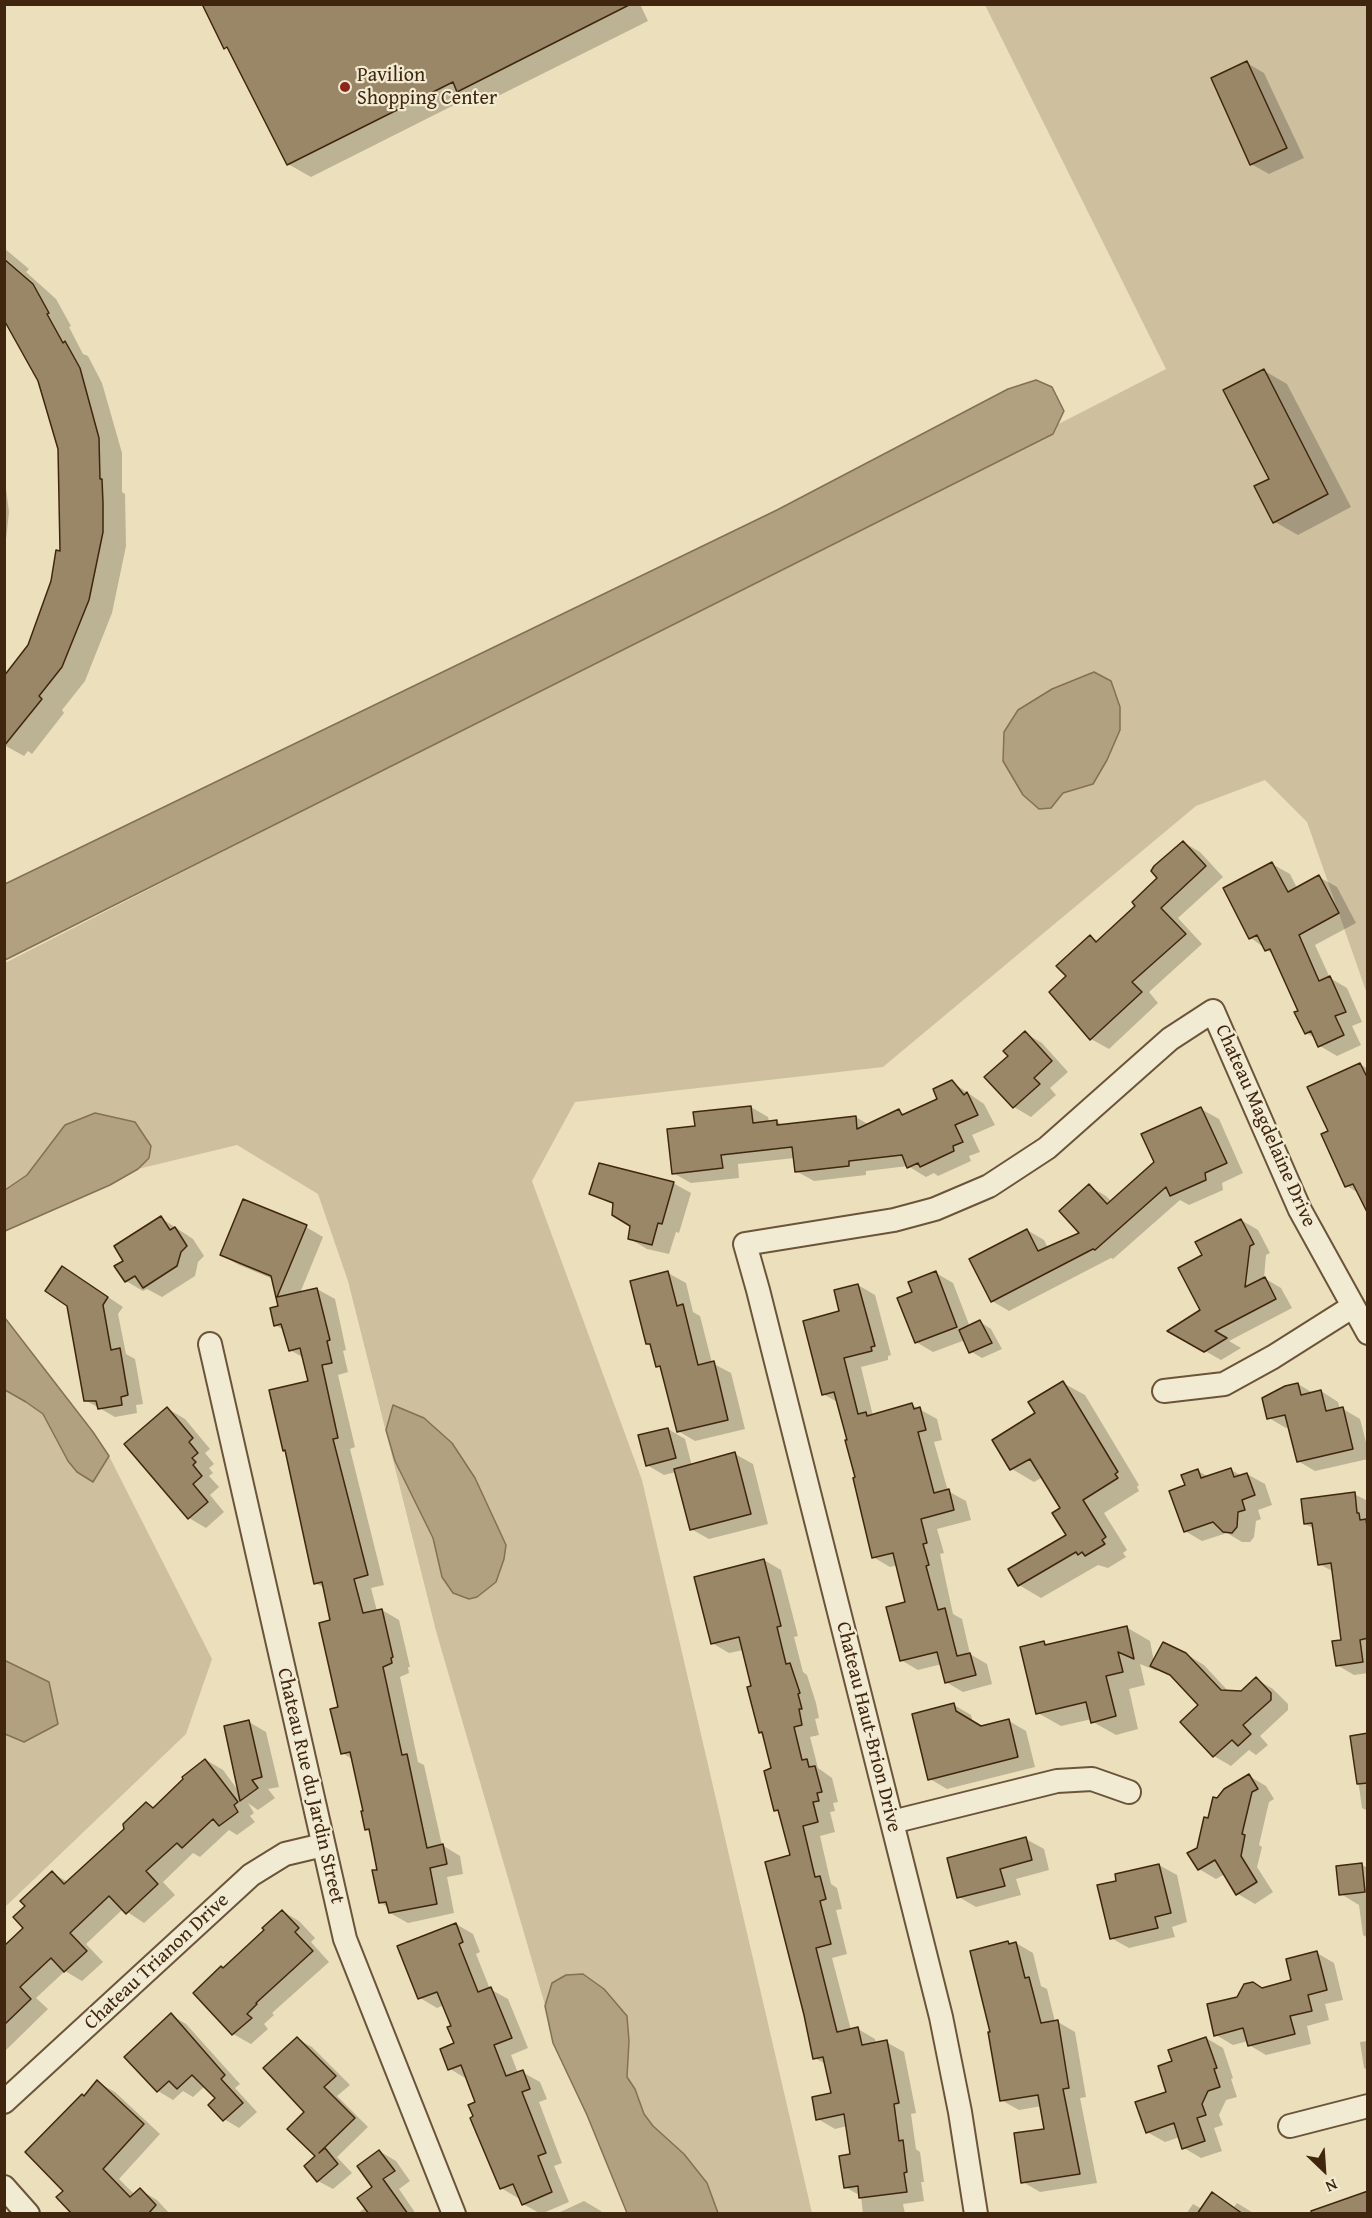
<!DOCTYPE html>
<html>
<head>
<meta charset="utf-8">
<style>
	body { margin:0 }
	#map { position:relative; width:1372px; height:2218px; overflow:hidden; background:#ebe0bb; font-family:"Gentium Book Plus",serif }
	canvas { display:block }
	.frame { position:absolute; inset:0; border:6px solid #41260f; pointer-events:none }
	.north { position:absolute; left:1294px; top:2140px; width:60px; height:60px; -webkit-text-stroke:4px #f2ebd3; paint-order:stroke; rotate:155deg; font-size:16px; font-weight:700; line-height:24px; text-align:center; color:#41260f }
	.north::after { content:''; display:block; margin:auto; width:21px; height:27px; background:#41260f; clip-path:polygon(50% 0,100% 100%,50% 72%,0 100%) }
</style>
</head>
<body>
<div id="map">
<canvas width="1372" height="2218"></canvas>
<div class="frame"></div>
<div class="north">N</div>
</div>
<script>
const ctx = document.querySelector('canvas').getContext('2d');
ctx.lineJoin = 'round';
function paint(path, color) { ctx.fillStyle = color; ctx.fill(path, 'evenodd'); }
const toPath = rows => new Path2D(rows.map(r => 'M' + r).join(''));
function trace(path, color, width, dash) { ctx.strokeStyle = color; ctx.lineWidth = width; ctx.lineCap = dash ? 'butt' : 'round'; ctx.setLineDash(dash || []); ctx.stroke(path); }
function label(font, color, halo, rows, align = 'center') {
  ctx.font = font + ' "Gentium Book Plus",serif'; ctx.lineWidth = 4.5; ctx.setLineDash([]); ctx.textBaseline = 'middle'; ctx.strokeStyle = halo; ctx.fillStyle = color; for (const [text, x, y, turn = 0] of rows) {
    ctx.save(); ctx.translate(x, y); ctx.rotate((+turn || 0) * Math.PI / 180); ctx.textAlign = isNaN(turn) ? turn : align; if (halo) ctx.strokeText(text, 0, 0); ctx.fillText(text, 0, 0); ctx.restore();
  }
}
paint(toPath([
	[985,5,1367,5,1367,994,1307,822,1265,780,1196,806,883,1067,575,1102,532,1181,642,1480,812,2213,627,2213,587,2115,553,2043,545,2005,436,1631,348,1281,318,1194,237,1145,138,1169,110,1185,5,1231,5,963,1166,369],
	[5,1318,93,1432,109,1456,212,1659,186,1734,5,1907]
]), '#cec09e');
const water = toPath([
	[1036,380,1052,387,1064,411,1053,434,5,960,5,884,777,510,1008,389,1036,380],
	[1094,672,1111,681,1120,707,1120,730,1107,760,1093,784,1063,793,1051,808,1039,809,1023,795,1003,761,1004,732,1018,710,1052,689,1094,672],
	[95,1113,135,1122,151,1146,149,1158,138,1169,110,1185,5,1231,5,1190,27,1175,65,1125,95,1113],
	[5,1318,93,1432,109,1456,93,1482,77,1472,68,1461,43,1414,26,1402,5,1390,5,1318],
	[393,1405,424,1418,452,1443,475,1478,506,1545,504,1559,496,1582,477,1597,469,1599,453,1593,442,1577,433,1538,395,1461,386,1430,393,1405],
	[4,1660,49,1682,58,1724,24,1742,5,1734,4,1660],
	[583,1974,604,1989,627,2016,629,2041,627,2077,635,2089,644,2114,653,2126,684,2154,707,2183,718,2213,627,2213,587,2115,553,2043,545,2006,552,1983,566,1975,583,1974]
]);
paint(water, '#b1a181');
trace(water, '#847053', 1.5);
paint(toPath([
	[204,4,640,4,648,21,482,104,470,97,311,177,288,164,231,51,225,47],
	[1247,63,1264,73,1304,158,1269,174,1251,164],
	[4,248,29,269,26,272,56,299,71,326,69,327,83,354,88,356,102,383,122,453,122,492,125,494,126,546,112,613,85,681,62,710,64,713,32,754,28,751,24,756,4,745,30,646,62,553,60,449,39,380,4,318],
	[1263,370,1287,384,1351,507,1298,535,1275,522],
	[4,473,9,512,4,558],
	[1183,842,1200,852,1223,877,1178,918,1202,944,1149,992,1158,1003,1109,1049,1091,1039,1051,992,1068,976,1091,937,1099,942,1137,906],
	[1272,864,1290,874,1297,888,1319,877,1337,887,1356,923,1315,945,1330,978,1347,988,1362,1022,1352,1026,1361,1045,1337,1056,1320,1046,1317,1039,1306,1033,1300,1011,1274,955,1251,938],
	[1025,1033,1042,1043,1068,1072,1050,1088,1056,1095,1031,1117,1014,1107,1010,1056],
	[1360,1064,1368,1069,1368,1211,1360,1194,1347,1186,1330,1132],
	[952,1082,984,1104,995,1125,972,1135,980,1152,969,1156,971,1161,938,1176,934,1173,926,1177,908,1166,866,1171,866,1175,814,1181,796,1171,795,1158,738,1164,739,1178,691,1183,673,1173,696,1127,751,1107,768,1117,769,1122,776,1121,783,1125,856,1117,869,1125,899,1111,906,1115,939,1100],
	[1201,1109,1219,1119,1243,1173,1222,1183,1223,1190,1189,1205,1180,1200,1113,1259,1111,1258,1009,1311,992,1301,1027,1230,1044,1240,1048,1248,1082,1234,1089,1186,1106,1196,1112,1202,1156,1162],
	[673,1183,691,1193,679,1233,676,1232,669,1254,647,1249,630,1239,631,1225,614,1205,591,1193],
	[161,1218,193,1239,204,1256,198,1262,195,1276,162,1297,147,1289,143,1291,126,1281,125,1261],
	[1241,1220,1258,1230,1270,1253,1266,1255,1264,1278,1281,1288,1292,1308,1229,1341,1241,1348,1221,1360,1170,1331,1202,1311,1204,1256],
	[306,1227,323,1237,300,1293,317,1289,335,1299,346,1350,343,1351,348,1372,338,1375,355,1447,350,1449,384,1585,371,1588,377,1611,382,1610,399,1620,410,1667,408,1667,409,1673,400,1677,418,1762,424,1765,442,1845,460,1856,463,1874,447,1877,454,1913,408,1923,390,1913,389,1908,380,1902,379,1872,371,1832,366,1829,365,1812,354,1760,342,1753,332,1621,325,1588,315,1583,287,1451,284,1450,310,1383,304,1358,290,1350,284,1330,275,1325,280,1307,273,1279,239,1265,222,1255],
	[668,1273,686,1283,693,1312,700,1316,712,1363,731,1373,745,1429,695,1441,678,1431,663,1369,658,1366,652,1346,647,1343],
	[936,1273,953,1283,970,1327,980,1322,991,1329,1002,1349,982,1358,970,1351,965,1340,933,1352,916,1342,914,1293],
	[78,1277,123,1307,118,1314,126,1354,135,1359,143,1404,136,1405,137,1413,115,1417,85,1400],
	[858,1285,875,1295,891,1355,888,1356,888,1360,861,1367,873,1416,912,1405,937,1419,942,1440,934,1442,948,1491,966,1501,971,1520,937,1529,944,1553,940,1554,953,1614,962,1619,970,1654,987,1664,992,1684,963,1692,946,1682,942,1664,918,1670,901,1660,907,1603,898,1565,890,1567,873,1557,849,1441,839,1403,823,1394,841,1312],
	[1063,1383,1085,1395,1139,1485,1137,1487,1139,1491,1104,1513,1127,1550,1123,1553,1126,1557,1108,1568,1098,1565,1041,1598,1019,1585,1068,1536,1062,1508,1043,1477,1034,1482,1012,1469,994,1440,1037,1414],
	[1298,1384,1313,1393,1321,1391,1338,1402,1340,1409,1343,1409,1360,1419,1368,1450,1368,1459,1315,1471,1298,1461,1290,1427,1286,1428,1269,1418],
	[168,1409,185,1419,210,1449,205,1453,214,1464,209,1468,213,1473,209,1476,219,1487,210,1495,224,1512,206,1528,189,1518],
	[668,1429,685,1439,692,1466,735,1454,753,1464,768,1524,709,1539,691,1529,676,1472,664,1475,647,1465],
	[1231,1470,1242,1476,1247,1474,1265,1484,1272,1505,1258,1510,1261,1519,1256,1521,1254,1537,1250,1542,1242,1542,1227,1533,1202,1541,1185,1531,1187,1486,1198,1471,1209,1477],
	[1354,1494,1368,1501,1368,1673,1354,1675,1337,1665,1343,1641,1334,1572,1319,1564,1315,1529,1305,1524],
	[764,1560,781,1570,798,1636,794,1637,803,1672,807,1675,816,1703,819,1718,815,1719,819,1735,810,1737,818,1768,832,1778,838,1802,833,1803,835,1811,830,1812,835,1832,820,1836,831,1884,837,1888,842,1909,836,1910,847,1954,832,1958,851,2030,858,2029,875,2039,876,2044,886,2042,904,2052,916,2113,911,2114,916,2149,920,2152,924,2182,921,2182,924,2201,903,2204,905,2214,863,2214,861,2196,845,2187,851,2155,847,2126,835,2129,818,2119,833,2094,827,2065,815,2058,791,1856,780,1813,775,1810,773,1770,765,1735,760,1732,743,1650,729,1653,712,1643],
	[1126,1627,1150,1641,1154,1662,1186,1654,1204,1665,1229,1692,1241,1692,1256,1679,1273,1689,1288,1704,1288,1710,1260,1736,1268,1745,1256,1755,1249,1750,1231,1766,1214,1756,1182,1722,1200,1705,1175,1678,1156,1668,1157,1671,1140,1664,1145,1685,1129,1689,1138,1729,1116,1735,1093,1722,1092,1719,1061,1726,1038,1713,1044,1643,1049,1646],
	[954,1705,971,1715,973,1723,981,1728,1009,1721,1026,1731,1035,1767,947,1789,930,1779],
	[249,1722,266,1732,279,1787,268,1789,275,1798,258,1810,248,1803,254,1813,250,1816,255,1822,237,1835,229,1830,200,1857,193,1853,163,1882,175,1895,144,1923,123,1909,86,1944,103,1962,82,1981,65,1971,36,1998,48,2009,4,2052,4,1948,25,1928,27,1906,52,1873,68,1882,125,1830,147,1804,155,1808,206,1760,223,1770,240,1793],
	[1368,1735,1368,1811,1362,1808,1352,1737],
	[1249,1776,1266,1786,1274,1799,1269,1802,1259,1845,1262,1847,1257,1867,1273,1892,1255,1904,1238,1894,1225,1874,1216,1879,1199,1869,1199,1849,1218,1799],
	[1026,1839,1044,1849,1049,1870,1016,1879,1021,1895,976,1907,959,1897],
	[1159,1865,1177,1875,1187,1922,1172,1927,1175,1937,1129,1948,1111,1938,1118,1882],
	[1362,1865,1368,1868,1368,1938,1363,1935,1359,1905,1341,1894],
	[282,1911,299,1921,315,1938,311,1942,329,1962,272,2013,274,2015,264,2024,268,2029,251,2044,233,2034,195,1993,224,1969,266,1930],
	[456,1924,473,1934,480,1952,476,1954,490,1989,508,1999,528,2048,511,2055,518,2073,522,2072,540,2082,547,2099,539,2102,562,2163,554,2166,569,2202,541,2214,523,2204,520,2198,518,2198,501,2188,474,2117,477,2103,467,2079,450,2069,455,2044,453,2027,444,2005,437,2008,420,1998],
	[1008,1942,1012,1945,1016,1943,1033,1953,1041,1986,1047,1989,1055,2022,1058,2022,1075,2032,1086,2097,1080,2098,1097,2183,1040,2192,1023,2182,1046,2130,1042,2106,1019,2110,1001,2100],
	[1317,1953,1334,1963,1343,2000,1325,2004,1329,2020,1307,2026,1311,2044,1266,2055,1249,2045,1248,2041,1233,2045,1216,2035,1238,1998,1293,1981],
	[171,2015,186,2024,240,2084,235,2088,257,2112,239,2128,224,2119,218,2098,205,2086,193,2097,183,2091,173,2100,158,2091,126,2057],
	[1206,2038,1223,2048,1233,2078,1231,2079,1237,2097,1226,2100,1219,2115,1223,2125,1214,2128,1222,2151,1201,2158,1184,2148,1180,2137,1165,2142,1147,2132,1168,2093,1174,2062],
	[297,2039,312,2047,350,2085,337,2096,368,2127,337,2157,352,2173,333,2189,318,2181,317,2157],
	[1368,2041,1368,2070,1364,2068,1360,2042],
	[97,2082,115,2092,160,2134,119,2179,135,2195,140,2190,157,2200,170,2214,74,2214,65,2191,84,2097],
	[379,2151,396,2161,410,2181,399,2189,416,2214,357,2214,366,2207,374,2187],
	[1213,2194,1234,2207,1237,2203,1255,2214,1186,2214,1193,2204,1202,2209],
	[584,2201,601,2211,602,2214,556,2214]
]), '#0003');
const building = toPath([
	[202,4,631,4,457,92,453,82,287,165,227,47,224,49,202,4],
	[1247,61,1287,148,1250,165,1211,78,1247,61],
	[4,259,33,284,49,313,47,314,63,343,65,341,80,368,99,438,100,479,102,479,103,503,103,532,89,600,62,667,39,696,42,699,4,746,4,676,28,645,51,581,56,550,60,551,58,449,38,381,4,320,4,259],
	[1264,369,1328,494,1273,523,1254,486,1269,479,1223,390,1264,369],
	[1183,841,1206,866,1161,908,1186,934,1132,982,1142,992,1090,1040,1049,992,1066,976,1056,966,1090,935,1096,942,1135,906,1132,902,1157,878,1151,871,1154,866,1183,841],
	[1272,862,1288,892,1319,875,1339,913,1299,935,1319,981,1330,976,1346,1012,1335,1016,1344,1035,1318,1047,1311,1031,1305,1034,1294,1012,1298,1011,1270,949,1265,951,1257,935,1249,939,1223,888,1272,862],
	[1025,1031,1052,1061,1034,1078,1040,1084,1013,1108,984,1077,1008,1056,1003,1051,1025,1031],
	[1360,1063,1368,1079,1368,1214,1353,1184,1345,1187,1321,1134,1328,1131,1307,1087,1360,1063],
	[952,1080,964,1095,967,1092,978,1115,955,1125,963,1142,953,1146,954,1151,920,1167,918,1163,907,1168,902,1155,849,1161,849,1166,795,1172,792,1147,721,1155,723,1168,672,1174,667,1129,695,1126,693,1112,751,1106,753,1123,777,1120,777,1125,856,1116,857,1129,899,1109,902,1115,937,1099,933,1089,952,1080],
	[1201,1107,1227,1163,1205,1173,1206,1180,1170,1196,1166,1187,1095,1250,1093,1249,991,1302,969,1259,1027,1229,1038,1251,1079,1233,1059,1211,1089,1184,1107,1204,1154,1162,1141,1134,1201,1107],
	[599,1163,674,1182,662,1224,658,1223,652,1245,628,1239,630,1226,612,1215,613,1203,589,1194,599,1163],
	[243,1199,307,1225,277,1297,317,1288,330,1340,327,1341,332,1363,322,1365,338,1438,333,1439,368,1575,354,1579,363,1613,382,1609,393,1657,391,1658,392,1663,383,1667,402,1755,407,1754,427,1848,443,1844,447,1864,430,1868,437,1904,389,1913,386,1902,379,1903,372,1870,377,1870,369,1829,365,1830,361,1811,363,1811,350,1752,341,1754,330,1709,338,1707,319,1623,330,1620,322,1582,314,1584,285,1450,283,1451,269,1390,308,1381,300,1348,289,1351,281,1324,274,1326,270,1308,278,1306,271,1276,220,1255,243,1199],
	[161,1216,170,1230,175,1227,187,1246,181,1252,177,1266,143,1288,135,1276,125,1282,114,1266,123,1261,114,1246,161,1216],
	[1241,1219,1254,1244,1250,1246,1245,1287,1265,1277,1276,1299,1215,1331,1227,1338,1204,1352,1167,1331,1200,1310,1178,1268,1202,1255,1195,1242,1241,1219],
	[62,1266,108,1297,103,1305,111,1350,120,1348,128,1395,121,1397,122,1405,98,1409,96,1401,84,1401,67,1306,45,1291,62,1266],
	[668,1271,677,1306,683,1304,698,1365,714,1361,728,1420,677,1432,660,1366,656,1367,650,1344,646,1344,630,1281,668,1271],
	[936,1271,957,1327,915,1343,897,1298,912,1292,908,1282,936,1271],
	[858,1284,875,1346,871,1347,872,1351,844,1358,858,1414,866,1412,867,1416,912,1403,914,1409,920,1407,926,1430,918,1432,934,1493,949,1489,954,1510,921,1519,927,1543,923,1544,929,1565,926,1566,938,1610,945,1608,957,1656,970,1653,976,1675,945,1683,937,1652,900,1661,886,1607,905,1602,893,1553,872,1558,853,1478,855,1477,845,1440,847,1440,834,1392,822,1395,803,1321,839,1311,834,1290,858,1284],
	[980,1320,992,1343,969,1353,959,1330,980,1320],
	[1063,1381,1118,1472,1115,1474,1118,1478,1083,1500,1106,1537,1102,1540,1105,1544,1085,1556,1082,1552,1078,1555,1076,1552,1018,1586,1008,1569,1066,1535,1052,1513,1060,1508,1030,1459,1010,1470,992,1440,1035,1413,1028,1402,1063,1381],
	[1298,1383,1301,1395,1321,1390,1326,1411,1343,1407,1353,1449,1297,1462,1285,1415,1267,1419,1262,1398,1285,1386,1298,1383],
	[167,1407,193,1438,189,1442,198,1453,192,1458,196,1462,193,1465,202,1476,193,1484,208,1502,188,1519,124,1444,167,1407],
	[668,1428,676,1458,646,1466,638,1435,668,1428],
	[735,1452,751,1514,690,1530,674,1469,735,1452],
	[1231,1468,1234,1477,1247,1473,1255,1495,1242,1500,1245,1510,1238,1512,1237,1527,1232,1533,1223,1532,1213,1522,1184,1532,1169,1491,1185,1485,1181,1475,1198,1469,1201,1478,1231,1468],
	[1355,1492,1357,1513,1359,1513,1360,1520,1366,1519,1368,1534,1368,1638,1360,1640,1363,1662,1336,1666,1332,1641,1341,1640,1331,1563,1318,1565,1312,1523,1304,1524,1301,1499,1355,1492],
	[764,1559,781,1626,777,1627,786,1664,790,1663,800,1693,798,1694,802,1709,799,1709,802,1725,794,1727,802,1760,807,1759,809,1767,815,1766,822,1792,817,1793,819,1801,813,1802,818,1822,803,1826,815,1877,820,1876,826,1899,820,1901,831,1944,816,1948,837,2032,858,2027,862,2045,887,2040,899,2103,894,2104,899,2141,903,2140,907,2172,904,2173,907,2192,859,2198,858,2186,844,2188,839,2156,850,2154,844,2114,816,2120,812,2097,831,2093,823,2057,813,2059,804,2015,765,1862,790,1855,778,1810,774,1811,764,1771,771,1768,762,1732,759,1733,747,1687,751,1686,739,1637,711,1644,694,1577,764,1559],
	[1127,1626,1134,1659,1118,1652,1123,1672,1106,1676,1116,1716,1091,1723,1086,1702,1036,1714,1020,1647,1044,1641,1045,1645,1127,1626],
	[1163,1642,1186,1653,1221,1690,1241,1691,1256,1677,1271,1693,1271,1700,1243,1725,1251,1734,1238,1746,1232,1740,1213,1757,1180,1722,1198,1705,1170,1675,1150,1666,1163,1642],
	[954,1703,956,1711,981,1726,1009,1719,1018,1757,928,1780,912,1714,954,1703],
	[249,1720,262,1777,252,1780,258,1788,240,1801,224,1726,249,1720],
	[1368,1733,1368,1783,1357,1784,1350,1736,1368,1733],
	[205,1759,238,1802,234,1805,238,1812,219,1826,213,1819,182,1848,177,1843,146,1871,158,1884,126,1914,109,1896,70,1933,87,1951,64,1972,51,1958,20,1987,31,1999,4,2025,4,1946,23,1928,13,1917,25,1906,20,1901,52,1871,64,1884,124,1829,123,1824,146,1802,153,1808,183,1779,182,1777,205,1759],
	[1249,1774,1258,1789,1252,1792,1242,1834,1245,1835,1241,1856,1257,1882,1236,1895,1215,1860,1198,1870,1187,1853,1197,1848,1204,1817,1208,1818,1213,1797,1217,1798,1224,1789,1249,1774],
	[1026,1837,1032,1860,1000,1869,1005,1886,957,1898,947,1858,1026,1837],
	[1362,1863,1365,1892,1339,1895,1336,1866,1362,1863],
	[1159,1864,1171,1913,1155,1917,1158,1928,1110,1939,1097,1885,1116,1881,1115,1874,1159,1864],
	[282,1910,299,1928,295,1932,313,1951,256,2003,257,2004,247,2014,252,2018,232,2035,193,1993,221,1966,223,1968,264,1930,262,1928,282,1910],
	[456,1923,463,1942,459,1944,478,1992,491,1987,512,2038,494,2045,506,2076,523,2070,530,2089,522,2092,546,2153,538,2156,552,2192,522,2205,513,2184,500,2189,470,2118,473,2116,468,2105,475,2102,461,2065,448,2070,440,2049,454,2043,447,2027,451,2026,437,1992,418,1999,397,1946,456,1923],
	[1008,1941,1009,1944,1016,1942,1025,1978,1029,1977,1041,2023,1058,2020,1069,2088,1063,2089,1080,2174,1021,2183,1014,2133,1044,2129,1038,2095,1000,2101,988,2032,990,2032,970,1951,1008,1941],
	[1317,1951,1327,1990,1308,1995,1312,2011,1290,2016,1295,2034,1248,2046,1243,2028,1214,2036,1207,2004,1237,1997,1244,1984,1253,1982,1262,1988,1291,1980,1286,1959,1317,1951],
	[171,2013,225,2075,221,2079,243,2103,223,2121,208,2105,215,2098,192,2075,177,2089,169,2081,157,2092,124,2057,171,2013],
	[297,2037,336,2076,324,2087,355,2118,319,2153,325,2148,338,2164,317,2182,304,2166,315,2156,287,2129,304,2112,263,2068,297,2037],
	[1206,2037,1217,2068,1214,2069,1220,2087,1208,2091,1202,2104,1206,2115,1197,2118,1205,2141,1182,2149,1174,2123,1146,2133,1135,2102,1166,2092,1158,2066,1172,2061,1168,2050,1206,2037],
	[97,2080,144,2124,103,2169,130,2197,140,2188,156,2205,148,2214,72,2214,56,2197,63,2191,25,2152,82,2094,84,2096,97,2080],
	[379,2150,395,2171,383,2179,408,2214,369,2214,357,2198,372,2187,357,2166,379,2150],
	[1368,2191,1368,2214,1312,2214,1311,2211,1368,2191],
	[1212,2192,1243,2214,1197,2214,1212,2192]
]);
paint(building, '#998768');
trace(building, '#41260f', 1.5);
const minor = toPath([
	[210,1344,345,1939,454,2214],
	[1164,1391,1224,1384,1273,1357,1352,1307],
	[892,1822,1057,1781,1092,1779,1129,1792],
	[4,2102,251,1875,285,1854,323,1845],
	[1290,2126,1368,2106],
	[4,2187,28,2214],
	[976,2214,960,2112,941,2017,758,1290,745,1244,894,1220,935,1209,989,1186,1047,1148,1170,1039,1213,1011,1300,1210,1368,1333]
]);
trace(minor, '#6c543a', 26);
trace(minor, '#f2ebd3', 22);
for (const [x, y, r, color] of [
	[345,87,6,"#8f2418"]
]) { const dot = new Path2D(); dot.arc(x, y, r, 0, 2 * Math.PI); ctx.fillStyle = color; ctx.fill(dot); trace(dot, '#f2ebd3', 2); }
label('20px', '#41260f', '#f2ebd3', [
	["Pavilion",357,76],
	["Shopping Center",357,99]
], 'left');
label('20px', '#41260f', '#f2ebd3', [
	["Chateau Magdelaine Drive",1265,1126,66],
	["Chateau Haut-Brion Drive",868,1727,76],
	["Chateau Rue du Jardin Street",310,1786,77],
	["Chateau Trianon Drive",157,1962,-43]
]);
</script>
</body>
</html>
